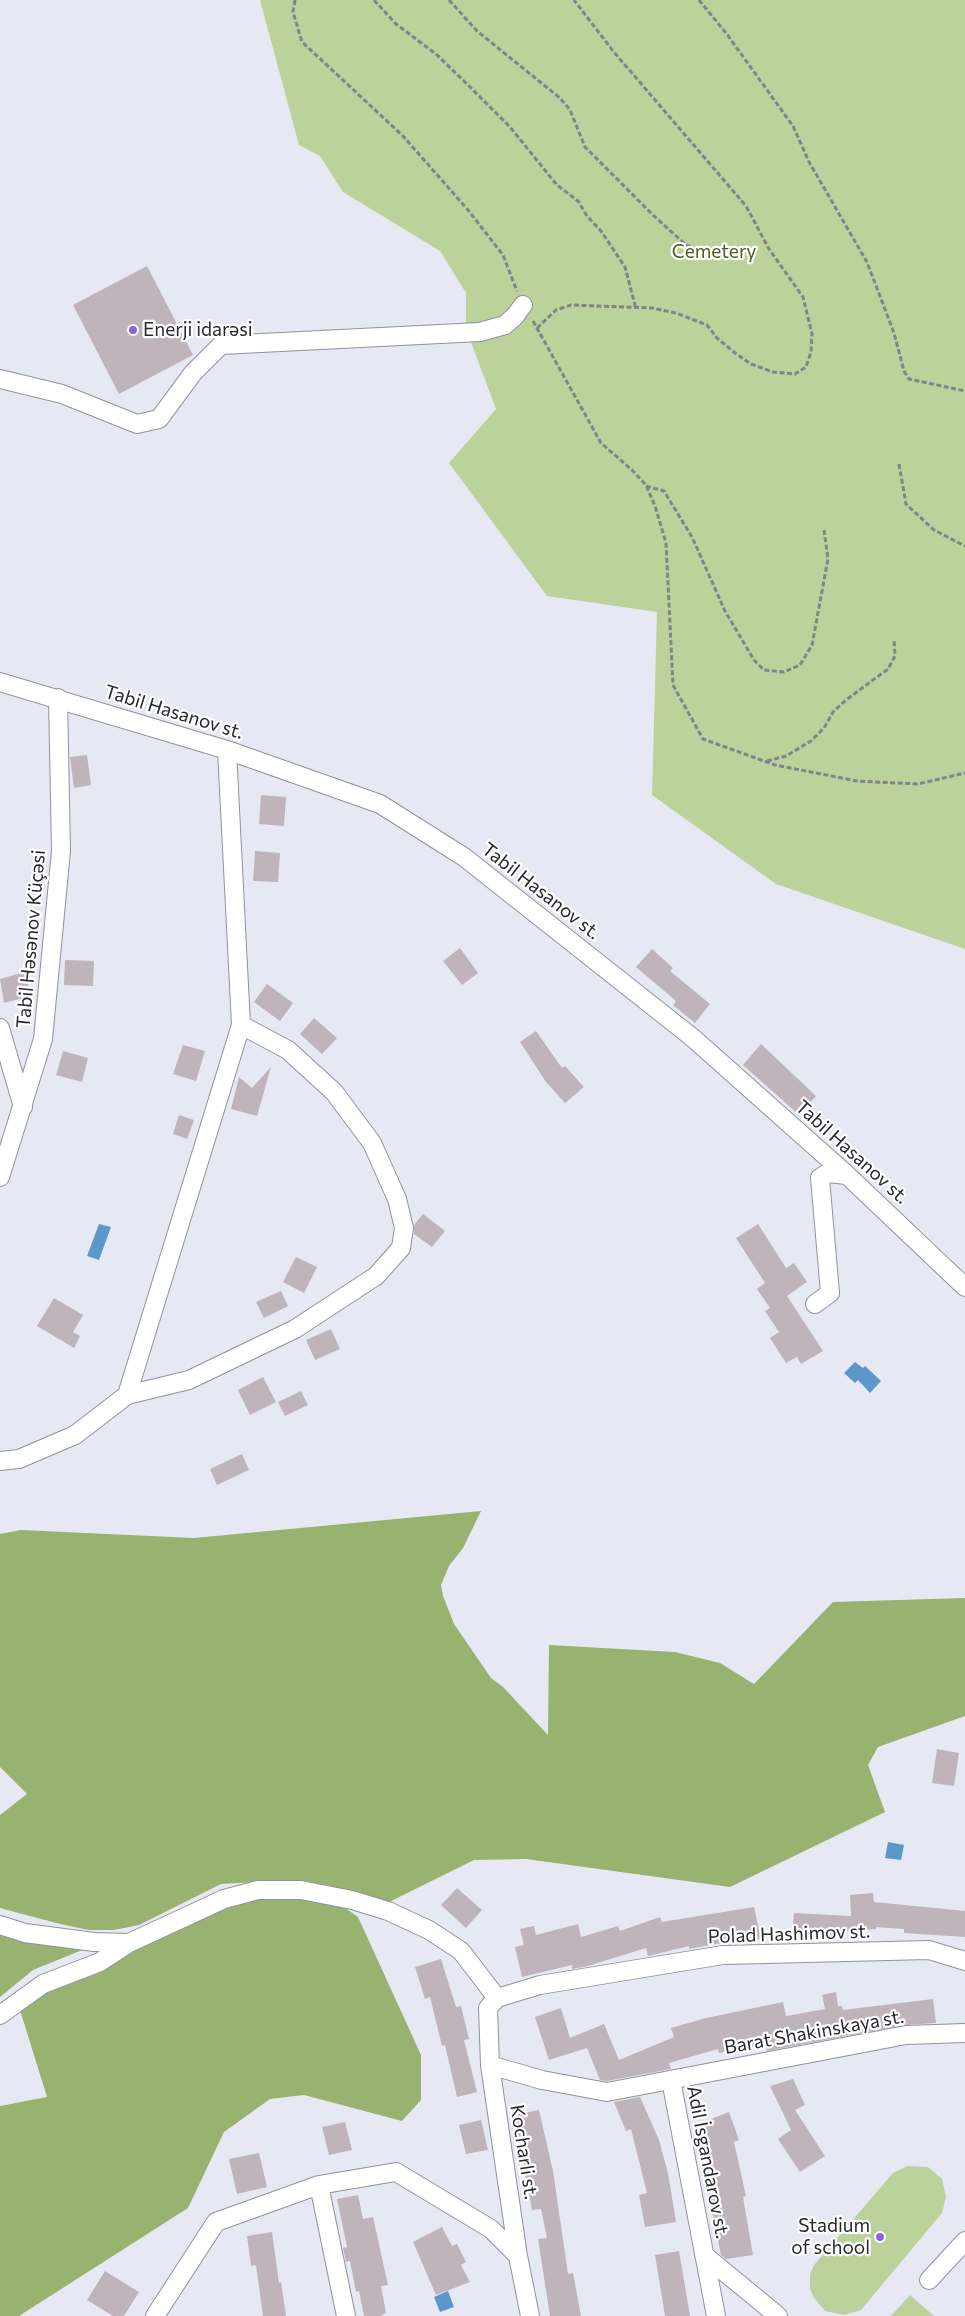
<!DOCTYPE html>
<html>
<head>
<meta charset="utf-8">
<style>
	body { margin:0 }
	canvas { display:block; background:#e6e8f4 }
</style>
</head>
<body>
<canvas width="965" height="2316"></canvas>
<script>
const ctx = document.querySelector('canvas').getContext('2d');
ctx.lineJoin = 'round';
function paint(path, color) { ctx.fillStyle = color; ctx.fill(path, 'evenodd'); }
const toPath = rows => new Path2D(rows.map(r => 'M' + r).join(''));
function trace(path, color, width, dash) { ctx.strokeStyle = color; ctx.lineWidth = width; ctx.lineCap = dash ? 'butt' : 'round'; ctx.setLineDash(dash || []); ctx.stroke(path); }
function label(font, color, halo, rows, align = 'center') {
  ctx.font = font + ' Commissioner,sans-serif'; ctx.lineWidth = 4.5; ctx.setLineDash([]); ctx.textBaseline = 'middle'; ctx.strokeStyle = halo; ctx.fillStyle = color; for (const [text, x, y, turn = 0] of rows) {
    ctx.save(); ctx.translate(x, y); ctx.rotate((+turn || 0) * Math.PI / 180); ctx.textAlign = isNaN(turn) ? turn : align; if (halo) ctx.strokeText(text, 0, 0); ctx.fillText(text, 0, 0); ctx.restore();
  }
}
paint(toPath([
	[260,0,965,0,965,949,776,884,652,795,657,612,547,596,449,463,496,409,466,329,466,293,440,251,343,192,320,156,299,145],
	[907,2166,928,2167,942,2179,946,2197,942,2213,861,2310,844,2315,825,2311,814,2298,810,2289,810,2274,814,2265,893,2173],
	[910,2295,934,2316,891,2316]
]), '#bbd39b');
paint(toPath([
	[481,1511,463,1548,449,1566,441,1585,443,1596,454,1624,491,1678,503,1687,548,1735,549,1645,675,1652,720,1663,754,1684,833,1602,965,1598,965,1716,878,1747,868,1765,885,1812,730,1887,526,1859,474,1860,383,1905,327,1885,276,1881,221,1884,139,1925,114,1930,89,1930,60,1924,0,1908,0,1815,27,1794,0,1767,0,1534,21,1530,194,1538],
	[258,1896,299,1898,341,1905,358,1917,421,2055,421,2100,402,2121,304,2095,270,2099,224,2132,188,2208,19,2316,0,2316,0,2106,47,2097,20,2010,43,1987,198,1914],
	[0,1930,92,1946,33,1970,0,1997]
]), '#98b370');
paint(toPath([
	[99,1224,111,1227,99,1260,87,1256],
	[855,1362,863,1368,865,1366,881,1381,870,1393,858,1380,855,1383,844,1373],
	[888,1842,904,1845,901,1860,885,1858],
	[448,2291,454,2307,440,2312,434,2297]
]), '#5b97c8');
paint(toPath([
	[147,266,193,355,119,394,73,305],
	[87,755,91,785,74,788,70,757],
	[261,795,286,797,284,826,259,824],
	[255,851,280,853,278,882,253,881],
	[460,948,478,973,462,985,443,961],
	[652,949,673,968,670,971,710,1004,695,1023,673,1005,676,1001,636,967],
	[65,960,94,961,93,986,64,985],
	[25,972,31,996,4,1003,0,979],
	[267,984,293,1003,280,1021,254,1002],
	[314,1018,337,1038,322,1054,300,1034],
	[536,1031,562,1068,565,1066,584,1087,565,1103,546,1082,520,1042],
	[761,1044,816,1096,799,1115,743,1065],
	[183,1045,205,1051,196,1081,173,1074],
	[63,1051,88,1058,82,1082,56,1075],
	[271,1067,257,1116,231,1109,239,1077,252,1088],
	[179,1115,194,1120,187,1139,173,1134],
	[423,1214,445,1231,432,1247,414,1234,414,1225],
	[758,1224,786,1268,794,1263,807,1282,787,1296,823,1351,801,1364,797,1357,786,1363,770,1338,779,1332,765,1311,770,1308,757,1289,765,1283,736,1238],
	[296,1257,317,1267,304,1293,283,1282],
	[281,1291,288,1306,264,1318,256,1302],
	[54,1298,83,1315,73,1332,80,1336,74,1348,37,1326],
	[331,1329,340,1349,315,1360,306,1340],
	[263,1377,276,1402,250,1415,238,1390],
	[301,1391,308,1405,285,1416,278,1402],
	[242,1454,249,1470,217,1485,210,1469],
	[937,1749,959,1753,954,1786,932,1783],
	[457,1888,482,1910,466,1928,441,1905],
	[873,1893,874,1902,965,1911,965,1937,904,1933,904,1929,876,1927,876,1929,835,1932,835,1938,792,1936,794,1913,851,1916,850,1895],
	[754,1907,761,1939,737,1944,737,1940,689,1949,689,1946,648,1956,646,1948,588,1966,572,1969,572,1965,522,1977,515,1947,524,1945,520,1929,534,1926,536,1935,578,1924,581,1937,618,1926,620,1931,660,1917,662,1922],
	[441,1959,456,2007,461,2006,469,2039,464,2040,477,2092,457,2097,445,2045,442,2046,430,1997,425,1999,415,1967],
	[836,1992,838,2006,842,2006,843,2010,933,1999,936,2023,904,2025,767,2051,766,2044,719,2053,718,2049,669,2063,671,2069,607,2081,600,2080,587,2048,549,2060,535,2017,561,2008,570,2038,604,2024,619,2060,674,2037,671,2028,706,2018,783,2002,786,2016,825,2009,822,1995],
	[793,2079,805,2105,795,2110,825,2156,800,2172,778,2139,791,2130,770,2086],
	[640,2097,659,2140,668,2173,676,2222,645,2227,639,2195,647,2193,631,2129,626,2131,614,2102],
	[539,2110,553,2171,568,2274,573,2273,581,2316,550,2316,538,2239,547,2238,541,2209,532,2210,514,2115],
	[729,2112,739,2140,734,2142,746,2196,743,2197,753,2255,726,2259,721,2255,708,2190,715,2188,710,2166,712,2166,696,2125],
	[481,2120,488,2150,466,2154,459,2125],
	[345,2122,352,2150,329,2155,322,2127],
	[259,2153,267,2187,237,2194,229,2159],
	[358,2195,363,2219,373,2217,388,2285,381,2286,386,2313,380,2316,364,2316,359,2291,356,2292,350,2261,346,2262,343,2248,347,2247,337,2199],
	[442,2227,452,2246,457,2244,466,2262,461,2265,470,2282,436,2295,413,2242],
	[272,2232,279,2283,281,2282,286,2316,263,2316,256,2265,251,2266,247,2236],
	[679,2251,690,2316,665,2316,655,2255],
	[105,2271,139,2292,124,2316,113,2316,87,2300]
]), '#bfb4bb');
const minor = toPath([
	[0,379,62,394,137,424,159,419,193,373,221,345,480,332,505,325,515,316,523,305],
	[0,682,227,750,380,804,464,857,693,1038,847,1175,965,1287],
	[0,1028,23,1107],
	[0,1177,43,1039,61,851,58,698],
	[815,1304,830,1293,820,1178,828,1173,847,1175],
	[127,1395,189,1380,295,1329,376,1276,401,1248,404,1228,397,1199,372,1143,334,1092,288,1050,241,1025],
	[0,1461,19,1459,75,1435,127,1395,241,1025,227,750],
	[0,1925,25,1933,94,1942,129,1943,224,1899,258,1890,301,1890,352,1900,388,1911,429,1930,461,1951,497,1998],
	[497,1998,540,1985,723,1955,929,1950,965,1961],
	[497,1998,488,2008,490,2065,518,2256,530,2316],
	[0,2015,43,1984,100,1962,129,1943],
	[490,2065,542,2080,607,2092,906,2035,965,2033],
	[671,2080,716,2316],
	[319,2185,346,2316],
	[704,2255,778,2316],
	[929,2280,965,2241],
	[155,2316,216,2222,319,2185,396,2172,491,2229,518,2256]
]);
trace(minor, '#90929c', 20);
trace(toPath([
	[295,0,293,12,302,42,403,136,468,210,503,255,517,291],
	[374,0,396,24,436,54,466,83,510,127,557,185,578,201,587,216,601,231,625,267,636,309],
	[449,0,477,31,560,98,570,110,585,147,653,215,686,245,716,255],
	[699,0,726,33,793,126,809,162,867,262,894,333,904,371,909,379,965,391],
	[533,321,601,443,632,470,646,485,655,506,666,543,673,685,703,739,775,765,857,781,918,784,965,773],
	[537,328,556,310,571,305,652,308,676,313,707,325,717,338,735,353,751,364,773,372,795,374,806,367,811,352,812,334,803,297,769,249,746,206,613,51,574,0],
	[899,464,906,504,934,530,965,546],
	[646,486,664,491,692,537,725,611,754,660,764,670,784,672,800,665,812,645,828,559,824,530],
	[767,761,786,756,811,741,824,728,833,712,846,700,888,669,895,656,894,639]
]), '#82838b', 3, [5, 2.5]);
trace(minor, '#fff', 18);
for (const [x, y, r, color] of [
	[133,330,5,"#8d62dc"],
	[880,2237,5,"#8d62dc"]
]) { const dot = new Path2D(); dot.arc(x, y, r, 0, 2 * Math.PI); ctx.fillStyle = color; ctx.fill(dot); trace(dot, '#fff', 2); }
label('19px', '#465f17', '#fff', [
	["Cemetery",714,252]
]);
label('19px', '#27282c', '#fff', [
	["Enerji idarəsi",143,330],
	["Stadium",870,2226,"right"],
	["of school",870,2248,"right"]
], 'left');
label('19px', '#27282c', '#fff', [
	["Tabil Hasanov st.",174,712,17],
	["Tabil Hasanov st.",541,891,38],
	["Tabil Həsənov Küçəsi",31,939,-85],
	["Tabil Hasanov st.",852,1152,42],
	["Polad Hashimov st.",789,1934,-2],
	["Barat Shakinskaya st.",814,2032,-10],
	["Kocharli st.",524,2152,81],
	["Adil İsgandarov st.",708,2162,79]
]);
</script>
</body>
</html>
